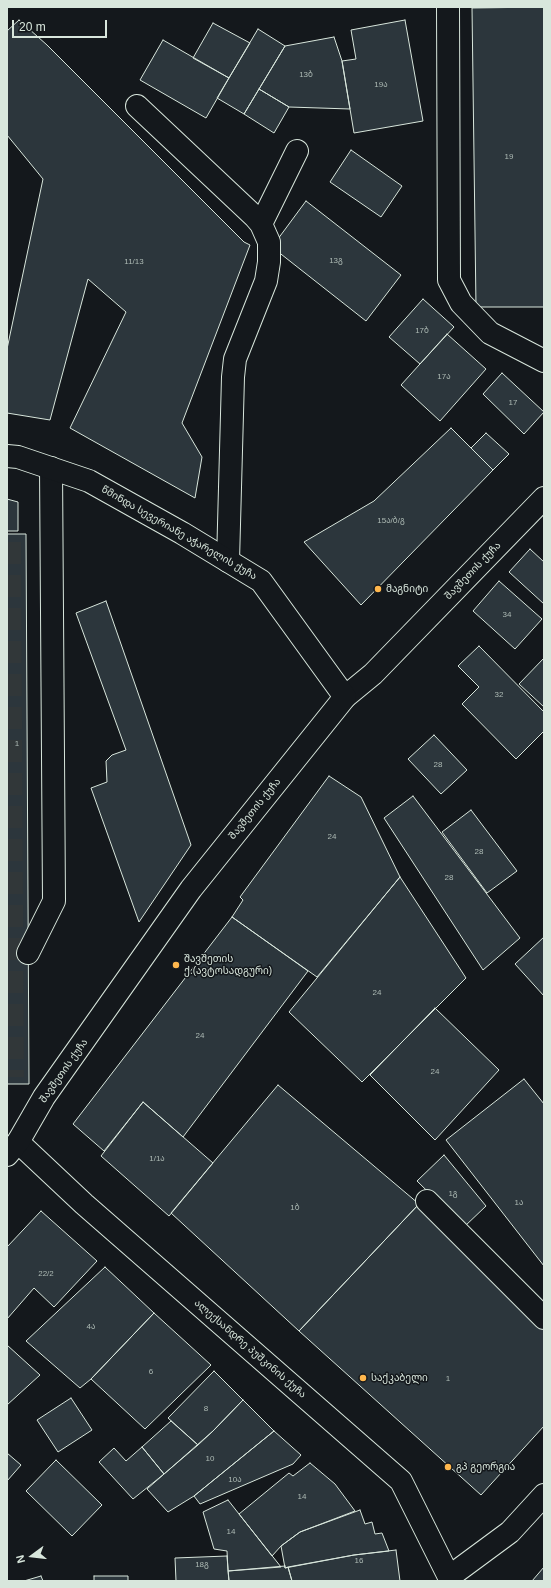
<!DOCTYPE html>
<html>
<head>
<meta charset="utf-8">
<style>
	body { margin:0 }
	#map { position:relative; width:551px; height:1588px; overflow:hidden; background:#14181c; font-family:Helvetica,sans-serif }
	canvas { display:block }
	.frame { position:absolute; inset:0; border:8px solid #d8e6dc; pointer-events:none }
	.north { position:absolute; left:12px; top:1536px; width:40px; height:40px; -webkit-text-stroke:3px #14181c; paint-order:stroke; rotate:255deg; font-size:11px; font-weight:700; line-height:16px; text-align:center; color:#d8e6dc }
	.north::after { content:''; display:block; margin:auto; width:14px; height:18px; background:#d8e6dc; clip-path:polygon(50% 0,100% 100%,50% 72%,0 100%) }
	.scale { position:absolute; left:12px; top:20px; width:95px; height:18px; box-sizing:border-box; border:2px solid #d8e6dc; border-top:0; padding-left:5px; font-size:12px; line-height:14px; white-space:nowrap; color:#d8e6dc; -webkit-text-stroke:3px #14181c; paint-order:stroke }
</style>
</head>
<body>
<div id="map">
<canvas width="551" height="1588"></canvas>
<div class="frame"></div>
<div class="north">N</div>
<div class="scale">20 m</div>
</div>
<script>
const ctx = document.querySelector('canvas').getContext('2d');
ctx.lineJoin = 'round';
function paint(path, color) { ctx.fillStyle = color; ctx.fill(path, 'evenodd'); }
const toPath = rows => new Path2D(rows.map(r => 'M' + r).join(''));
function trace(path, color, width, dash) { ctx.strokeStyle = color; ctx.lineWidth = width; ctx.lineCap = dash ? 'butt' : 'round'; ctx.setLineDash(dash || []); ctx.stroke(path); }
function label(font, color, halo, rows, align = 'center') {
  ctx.font = font + ' Helvetica,"Noto Sans Georgian",sans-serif'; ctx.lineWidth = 3; ctx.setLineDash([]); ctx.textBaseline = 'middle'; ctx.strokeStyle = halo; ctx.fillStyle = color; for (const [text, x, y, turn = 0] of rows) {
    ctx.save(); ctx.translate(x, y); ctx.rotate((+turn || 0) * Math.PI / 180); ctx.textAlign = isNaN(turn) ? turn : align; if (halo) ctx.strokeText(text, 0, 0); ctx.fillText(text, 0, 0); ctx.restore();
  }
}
const building = toPath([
	[544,7,544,307,476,307,472,8,544,7],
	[19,20,47,45,244,242,250,245,182,423,202,457,195,498,70,428,126,312,88,279,50,420,7,413,7,349,43,179,7,135,7,31,19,20],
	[405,20,423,121,354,133,342,61,356,59,351,30,405,20],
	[213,23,250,43,229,78,193,58,213,23],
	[258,29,285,46,244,114,217,98,258,29],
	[334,37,342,61,350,109,289,107,259,89,285,46,334,37],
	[163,40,229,78,206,118,140,80,163,40],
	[259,89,289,107,274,133,244,114,259,89],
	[351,150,402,186,381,217,330,182,351,150],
	[306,201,401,275,366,321,272,247,306,201],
	[423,299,454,327,420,364,389,337,423,299],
	[447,334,486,369,440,421,401,385,447,334],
	[502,373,544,412,524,434,483,394,502,373],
	[451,428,493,470,361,605,304,542,374,501,451,428],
	[486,433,509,454,493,470,471,448,486,433],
	[7,499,18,502,18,531,7,531,7,499],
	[7,534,26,534,29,1084,7,1084,7,534],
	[530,549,544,562,544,604,509,572,530,549],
	[499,581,542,619,515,649,473,611,499,581],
	[106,601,191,845,139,922,91,788,107,782,106,761,112,755,126,750,76,613,106,601],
	[479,646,544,712,544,731,516,759,462,704,479,687,458,666,479,646],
	[544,658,544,707,519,684,544,658],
	[434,735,467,770,441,794,408,759,434,735],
	[329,776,361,797,400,877,317,977,232,917,243,900,240,897,329,776],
	[413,796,520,938,483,970,384,818,413,796],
	[471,810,517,871,487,893,442,832,471,810],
	[400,877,466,978,362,1082,289,1012,400,877],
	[232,917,308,971,183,1137,143,1102,104,1151,73,1124,232,917],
	[544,937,544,996,515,964,544,937],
	[435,1008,499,1070,435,1140,370,1075,435,1008],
	[524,1079,544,1104,544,1266,446,1140,524,1079],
	[278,1085,419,1204,299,1331,171,1213,278,1085],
	[143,1102,213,1163,169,1216,101,1156,143,1102],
	[444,1155,486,1206,464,1227,417,1181,444,1155],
	[419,1204,544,1326,544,1426,481,1495,299,1331,419,1204],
	[41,1211,97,1261,54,1307,34,1288,7,1319,7,1247,41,1211],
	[105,1267,154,1313,91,1379,80,1388,26,1341,105,1267],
	[154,1313,211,1365,145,1429,91,1379,154,1313],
	[7,1345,40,1375,7,1405,7,1345],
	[214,1371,243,1400,213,1431,198,1445,168,1418,214,1371],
	[71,1398,92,1430,58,1452,37,1420,71,1398],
	[243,1400,274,1431,194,1496,168,1512,147,1489,213,1431,243,1400],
	[171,1421,198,1445,164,1474,142,1447,171,1421],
	[274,1431,301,1455,293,1464,200,1504,194,1496,274,1431],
	[142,1447,164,1474,133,1499,99,1462,114,1448,126,1461,142,1447],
	[7,1453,21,1465,7,1481,7,1453],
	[56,1460,102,1505,72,1536,26,1491,56,1460],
	[310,1463,335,1484,355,1511,300,1532,281,1546,272,1556,239,1514,289,1473,293,1476,310,1463],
	[228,1500,239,1514,281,1567,228,1571,227,1551,214,1549,203,1512,228,1500],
	[360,1510,365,1524,372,1522,375,1534,382,1533,389,1551,354,1555,285,1568,281,1546,300,1532,360,1510],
	[396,1550,400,1581,292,1581,288,1567,354,1555,396,1550],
	[227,1556,229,1581,176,1581,175,1558,227,1556],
	[285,1566,285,1568,288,1567,292,1581,229,1581,228,1571,285,1566],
	[544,1567,544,1581,532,1581,544,1567],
	[41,1576,43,1581,24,1581,41,1576],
	[94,1576,128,1576,128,1581,94,1581,94,1576]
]);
paint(building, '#2c363c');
trace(building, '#d8e6dc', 1);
trace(toPath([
	[10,542,13,1077]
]), '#313739', 22, [22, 11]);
const minor = toPath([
	[448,7,449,280,461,303,490,333,544,361],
	[137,106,255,217,261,224,269,242,269,262,266,281,235,359,233,377,228,561],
	[261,224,297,151],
	[345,697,373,674,544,498],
	[28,953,54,901,51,468],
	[18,1142,84,1204,401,1481,449,1577,449,1581],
	[427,1201,544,1318],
	[449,1577,510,1532,544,1495]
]);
const major = toPath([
	[7,456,18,457,89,481,182,533,261,581,345,697,191,889,44,1097,18,1142,7,1155]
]);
trace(minor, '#d8e6dc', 24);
trace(major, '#d8e6dc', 24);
trace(minor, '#14181c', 22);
trace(major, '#14181c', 22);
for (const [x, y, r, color] of [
	[378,589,4,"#ffb74d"],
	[176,965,4,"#ffb74d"],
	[363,1378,4,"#ffb74d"],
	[448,1467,4,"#ffb74d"]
]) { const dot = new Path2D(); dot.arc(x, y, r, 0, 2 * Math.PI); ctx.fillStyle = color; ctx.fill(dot); trace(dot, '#14181c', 1.5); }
label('8px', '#adbab4', null, [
	["13ბ",306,75],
	["19ა",381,85],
	["19",509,157],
	["13გ",336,261],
	["11/13",134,262],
	["17ბ",422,331],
	["17ა",444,377],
	["17",513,403],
	["15ა/ბ/გ",391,521],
	["34",507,615],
	["32",499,695],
	["1",17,744],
	["28",438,765],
	["24",332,837],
	["28",479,852],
	["28",449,878],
	["24",377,993],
	["24",200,1036],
	["24",435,1072],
	["1/1ა",157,1159],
	["1გ",453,1194],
	["1ა",519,1203],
	["1ბ",295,1208],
	["22/2",46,1274],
	["4ა",91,1327],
	["6",151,1372],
	["1",448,1379],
	["8",206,1409],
	["10",210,1459],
	["10ა",235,1480],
	["14",302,1497],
	["14",231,1532],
	["16",359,1561],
	["18გ",202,1565]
]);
label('10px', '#d8e6dc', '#14181c', [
	["წმინდა სევერიანე აჭარელის ქუჩა",179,533,30],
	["შავშეთის ქუჩა",473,571,-46],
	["შავშეთის ქუჩა",255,809,-51],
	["შავშეთის ქუჩა",64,1071,-55],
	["ალექსანდრე პუშკინის ქუჩა",250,1349,41]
]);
label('10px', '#d8e6dc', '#14181c', [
	["მაგნიტი",386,589],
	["შავშეთის",184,959],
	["ქ.(ავტოსადგური)",184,971],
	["საქკაბელი",371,1378],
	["გპ გეორგია",456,1467]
], 'left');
</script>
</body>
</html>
